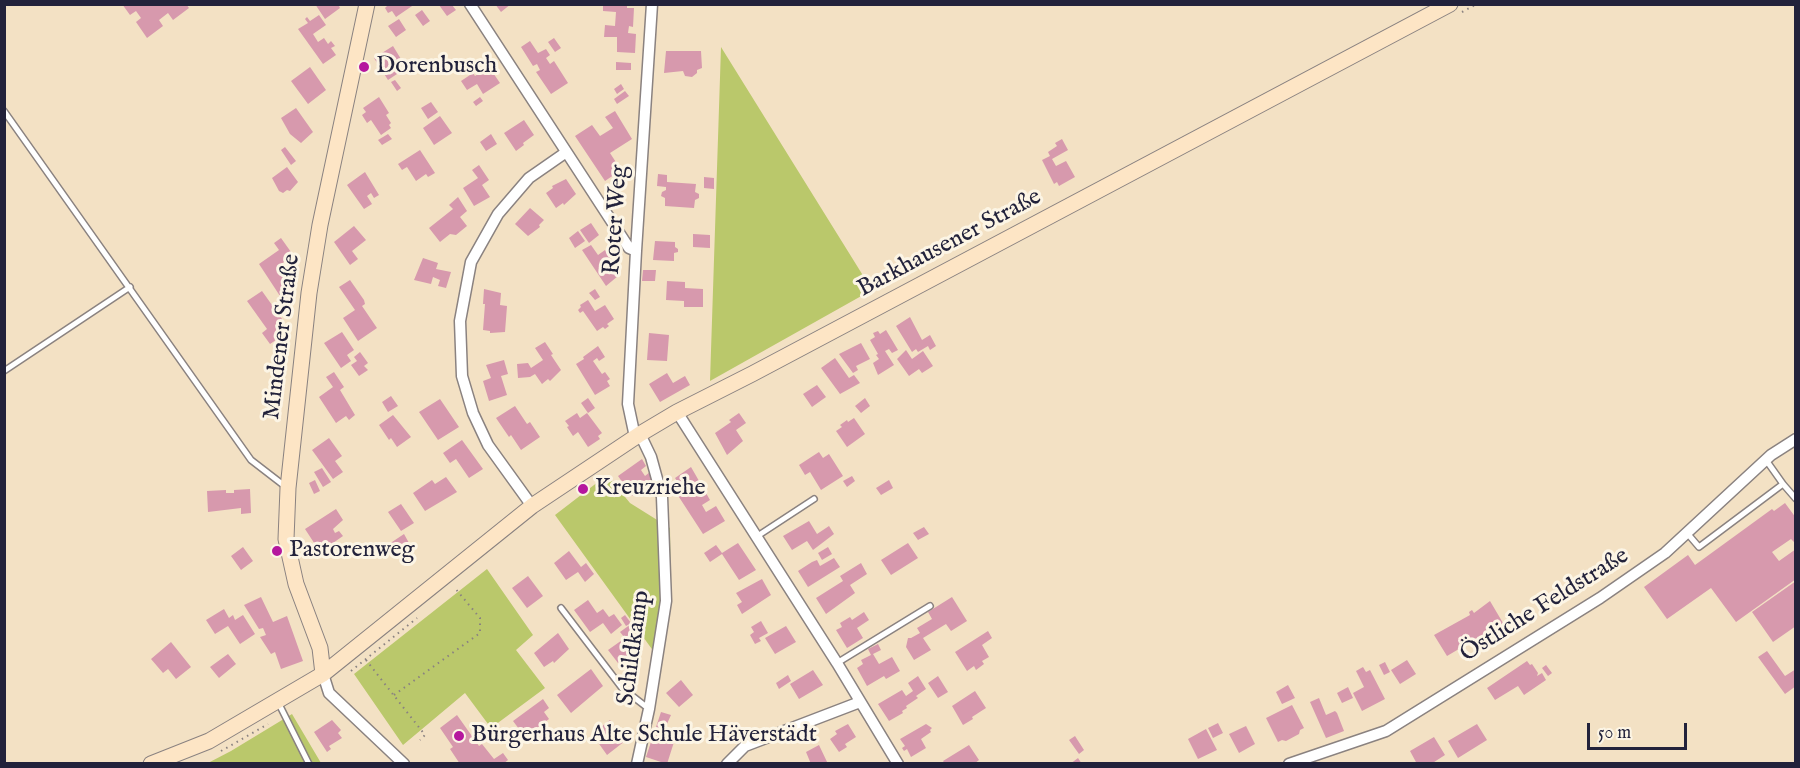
<!DOCTYPE html>
<html>
<head>
<meta charset="utf-8">
<style>
	body { margin:0 }
	#map { position:relative; width:1800px; height:768px; overflow:hidden; background:#f3e1c4; font-family:"IM FELL English",serif }
	canvas { display:block }
	.frame { position:absolute; inset:0; border:6px solid #22223b; pointer-events:none }
	.scale { position:absolute; left:1587px; top:723px; width:100px; height:27px; box-sizing:border-box; border:3px solid #22223b; border-top:0; padding-left:8px; font-size:18px; line-height:21px; white-space:nowrap; color:#22223b; -webkit-text-stroke:4px #fcf5e5; paint-order:stroke }
</style>
</head>
<body>
<div id="map">
<canvas width="1800" height="768"></canvas>
<div class="frame"></div>
<div class="scale">50 m</div>
</div>
<script>
const ctx = document.querySelector('canvas').getContext('2d');
ctx.lineJoin = 'round';
function paint(path, color) { ctx.fillStyle = color; ctx.fill(path, 'evenodd'); }
const toPath = rows => new Path2D(rows.map(r => 'M' + r).join(''));
function trace(path, color, width, dash) { ctx.strokeStyle = color; ctx.lineWidth = width; ctx.lineCap = dash ? 'butt' : 'round'; ctx.setLineDash(dash || []); ctx.stroke(path); }
function label(font, color, halo, rows, align = 'center') {
  ctx.font = font + ' "IM FELL English",serif'; ctx.lineWidth = 6; ctx.setLineDash([]); ctx.textBaseline = 'middle'; ctx.strokeStyle = halo; ctx.fillStyle = color; for (const [text, x, y, turn = 0] of rows) {
    ctx.save(); ctx.translate(x, y); ctx.rotate((+turn || 0) * Math.PI / 180); ctx.textAlign = isNaN(turn) ? turn : align; if (halo) ctx.strokeText(text, 0, 0); ctx.fillText(text, 0, 0); ctx.restore();
  }
}
paint(toPath([
	[721,47,872,290,710,381],
	[607,475,630,503,670,528,671,601,663,653,654,652,555,515],
	[487,569,533,635,516,650,545,688,491,728,465,693,403,745,354,674],
	[292,714,321,763,206,764,231,751]
]), '#bac86b');
paint(toPath([
	[122,4,186,4,189,8,173,20,168,13,159,20,163,26,147,38,136,22,141,18,136,11,130,15],
	[315,4,338,4,340,8,325,19],
	[389,4,415,4,396,17,392,11,388,13,385,8],
	[495,4,511,4,501,12],
	[603,4,627,4,627,8,634,8,633,27,629,26,628,33,636,34,635,53,617,52,617,37,604,37,605,25,615,26,616,12,603,11],
	[439,5,452,5,456,10,447,16],
	[422,10,430,21,423,26,415,15],
	[319,15,326,25,313,34,318,42,324,38,328,44,331,41,335,46,331,48,336,55,323,64,298,29,308,23,305,19,307,17,310,21],
	[399,19,406,30,396,37,388,26],
	[554,38,561,48,555,52,548,42],
	[530,41,538,53,546,49,550,55,546,58,550,64,554,61,568,83,551,94,536,72,540,70,537,64,533,66,521,47],
	[393,46,404,64,397,68,400,72,388,80,374,58],
	[666,51,701,51,702,68,697,70,697,73,692,77,685,76,683,71,664,73],
	[616,62,631,63,631,70,616,70],
	[310,67,326,90,308,104,291,81],
	[489,67,500,83,483,94,477,84,467,90,461,81,473,73,475,76],
	[395,80,401,88,397,91,391,82],
	[621,84,624,89,617,94,614,89],
	[625,91,629,96,617,104,614,99],
	[379,97,389,113,386,115,391,123,389,125,391,128,381,135,371,120,367,123,362,115,366,112,363,108],
	[480,97,483,101,476,106,473,102],
	[431,102,438,112,428,119,421,108],
	[296,108,313,132,301,143,290,134,281,118],
	[615,111,632,139,610,153,621,170,605,181,575,136,592,125,600,136,613,128,605,117],
	[440,116,452,133,434,145,423,128],
	[524,120,534,135,523,143,524,145,516,151,504,133],
	[388,134,392,139,382,145,378,140],
	[491,134,497,144,486,151,480,142],
	[1062,139,1068,150,1052,159,1056,166,1066,161,1075,177,1059,186,1057,182,1054,184,1042,160,1050,156,1048,152,1057,146,1055,143],
	[285,147,296,161,291,165,281,150],
	[420,150,435,173,428,177,426,174,416,181,407,167,402,170,398,164],
	[479,165,489,180,482,185,490,197,474,206,463,188,478,178,472,170],
	[287,167,298,182,290,191,287,190,283,193,279,191,272,178],
	[365,172,379,195,374,198,371,193,367,196,372,204,364,209,347,185],
	[658,174,667,175,667,182,696,184,695,192,699,194,699,198,695,200,694,208,665,206,665,198,661,196,662,192,666,190,666,187,657,186],
	[704,177,714,178,714,189,704,188],
	[566,179,576,194,564,205,563,203,556,208,546,193,553,188,552,186],
	[458,197,467,211,460,217,467,226,456,235,450,234,440,242,429,228,453,209,449,205],
	[530,208,544,220,539,225,540,227,528,236,515,224],
	[591,223,599,235,589,243,580,230],
	[354,226,366,240,352,251,358,259,350,265,334,242],
	[578,231,585,241,575,248,569,238],
	[693,234,710,235,710,248,693,247],
	[281,238,291,252,285,257,287,260,281,264,294,281,288,286,290,289,280,296,259,264,279,250,274,243],
	[655,241,675,242,675,247,678,249,678,252,674,253,674,261,653,260],
	[591,245,598,255,605,250,615,264,611,266,618,276,606,286,582,250],
	[423,258,438,263,436,269,451,272,446,288,438,286,440,280,433,277,431,284,414,280],
	[643,270,656,270,655,281,642,281],
	[350,280,364,300,365,304,362,306,377,328,358,341,343,318,355,310,339,287],
	[667,281,685,282,685,288,703,289,703,307,684,307,684,301,666,300],
	[484,289,501,293,500,305,507,306,505,332,490,333,490,331,483,330,485,304,483,304],
	[595,289,600,297,595,300,589,293],
	[262,291,282,319,275,325,282,336,270,344,262,333,267,329,247,301],
	[588,300,595,311,605,305,614,319,607,324,609,326,605,329,603,327,597,331,583,311,580,313,578,310,581,307,580,305],
	[910,317,922,340,930,335,936,346,930,350,928,346,918,352,916,349,912,352,896,326],
	[886,330,898,350,892,353,889,349,885,351,894,365,878,375,873,363,879,359,876,355,878,354,870,340,875,337,873,333,878,331,880,334],
	[342,332,354,350,347,355,351,361,341,368,324,343],
	[649,333,669,335,667,361,647,360],
	[545,342,553,354,551,355,561,370,550,381,548,379,542,384,535,374,530,377,518,378,517,364,528,363,531,368,543,360,535,348],
	[861,343,870,359,856,366,858,370,853,373,839,354],
	[598,346,605,357,599,361,597,358,593,361,602,374,605,372,610,379,607,381,610,386,595,395,576,364,584,359,583,357],
	[906,350,912,359,923,351,933,366,922,373,919,369,909,376,897,359],
	[360,352,368,363,364,366,368,370,359,376,351,365,357,361,354,357],
	[835,358,849,378,854,375,860,383,840,394,821,368],
	[504,360,508,374,501,376,507,395,489,401,483,381,491,378,486,365],
	[334,372,344,387,340,390,355,415,349,420,346,416,336,423,319,397,333,387,326,377],
	[667,373,673,383,685,376,690,385,660,402,649,384],
	[817,385,826,397,812,407,803,394],
	[391,396,398,406,388,412,382,402],
	[588,398,595,408,588,413,581,403],
	[865,398,870,406,861,413,855,406],
	[440,399,459,427,438,440,419,412],
	[515,406,527,424,530,422,540,437,521,450,511,435,509,437,496,418],
	[577,413,580,418,587,413,602,433,598,436,600,439,588,447,578,432,573,436,567,427,569,426,565,421],
	[739,413,746,423,736,430,743,441,727,455,715,433,731,422,729,420],
	[393,415,411,437,397,447,391,438,389,440,379,425],
	[854,418,865,434,847,447,836,431,842,427,840,425,847,420,848,422],
	[329,438,342,456,335,461,343,472,333,479,312,450],
	[462,440,483,469,469,478,456,459,450,463,443,453],
	[819,452,823,458,829,454,843,476,821,490,810,472,805,475,799,465],
	[642,459,646,466,641,470,645,476,650,472,655,479,632,496,618,476],
	[691,467,710,500,702,505,706,512,716,506,725,521,703,534,677,494,683,490,675,478],
	[322,468,331,482,323,487,314,472],
	[852,476,855,481,847,487,843,481],
	[446,477,457,492,425,511,413,493,432,480,435,484],
	[315,480,320,491,314,494,309,483],
	[889,480,893,488,881,495,876,488],
	[250,489,251,513,241,514,241,508,208,512,207,491,226,490,226,493,234,493,234,490],
	[1785,503,1796,518,1796,544,1791,539,1772,552,1779,561,1796,549,1796,579,1736,622,1711,588,1667,619,1644,587,1688,555,1695,565,1772,509,1774,511],
	[401,504,414,523,401,531,388,512],
	[336,509,343,520,333,529,335,533,339,531,343,536,320,552,305,529],
	[809,521,817,534,829,526,834,534,813,550,807,541,792,550,783,536],
	[924,527,929,534,918,540,913,533],
	[404,534,409,543,394,552,389,544],
	[738,543,756,570,739,580,722,554,710,562,704,553,716,545,722,553],
	[908,543,918,558,891,575,881,560],
	[243,547,253,561,241,570,231,556],
	[828,547,832,554,822,560,818,553],
	[569,551,581,567,586,563,594,574,585,582,578,572,566,580,554,563],
	[834,558,840,567,808,587,798,571,812,562,817,560,820,566],
	[861,563,867,574,850,585,855,593,826,614,816,598,843,581,840,576],
	[528,576,543,596,527,608,512,588],
	[762,579,771,595,742,614,737,605,742,602,736,593],
	[1796,581,1796,626,1773,642,1752,612],
	[261,597,273,622,287,616,303,661,281,669,275,652,271,654,260,637,266,635,263,628,259,629,244,605],
	[952,597,967,621,951,631,946,624,923,638,931,650,914,660,906,647,908,638,911,638,920,633,917,628,932,619,928,612],
	[588,600,597,613,603,609,609,617,614,614,622,625,611,634,603,623,590,632,574,610],
	[1490,601,1503,623,1447,656,1434,635,1470,615,1469,612,1472,610,1474,613],
	[224,609,229,618,233,615,235,620,243,615,255,634,240,644,228,626,215,634,206,620],
	[864,612,869,620,857,628,863,638,847,648,836,630,842,627,840,623,850,617,852,620],
	[625,615,631,623,626,626,621,618],
	[761,621,768,633,759,638,761,641,755,644,750,635,754,632,751,627],
	[631,624,639,635,634,639,630,634,625,639,636,653,626,661,624,658,618,663,608,650,625,638,620,632],
	[786,626,796,642,775,654,765,638],
	[988,631,992,638,982,645,989,657,982,661,984,664,976,670,974,666,967,671,955,652],
	[558,633,569,649,554,663,553,661,544,667,534,653],
	[171,642,191,667,176,679,168,669,163,673,151,659],
	[878,644,881,650,873,654,879,664,892,657,900,671,886,679,884,676,867,686,857,668,863,664,861,660,871,655,868,649],
	[1767,651,1785,676,1796,669,1796,686,1785,694,1758,657],
	[228,654,236,664,219,678,210,667],
	[1407,660,1416,674,1400,684,1391,670],
	[1527,661,1530,665,1532,664,1538,673,1537,676,1542,673,1546,680,1524,695,1518,686,1495,700,1487,688],
	[1385,662,1390,672,1384,675,1379,665],
	[1546,665,1552,673,1548,676,1542,668],
	[1363,667,1366,672,1370,670,1385,699,1362,711,1353,693,1364,687,1356,671],
	[591,669,603,686,571,713,557,695],
	[813,670,823,685,799,699,790,684],
	[788,675,791,681,779,689,776,683],
	[918,676,926,689,916,696,918,698,906,706,907,708,902,711,903,713,889,721,878,704,902,690,906,696,913,691,908,683],
	[938,676,948,692,938,698,928,683],
	[681,680,693,695,679,707,666,693],
	[1288,685,1295,698,1282,704,1276,692],
	[1348,687,1353,698,1342,703,1337,693],
	[975,691,986,708,972,717,973,719,963,725,952,706],
	[1319,698,1326,715,1335,711,1337,713,1344,731,1326,738,1310,702],
	[543,699,549,708,544,712,549,719,525,737,513,721],
	[1292,705,1304,728,1300,730,1299,734,1286,741,1282,740,1278,742,1266,718],
	[661,712,671,715,666,726,667,727,664,739,674,742,667,764,646,757],
	[457,715,479,746,482,744,494,759,503,753,508,760,503,764,460,764,450,749,453,747,440,728],
	[332,720,341,730,338,733,342,738,329,746,331,749,327,752,314,732],
	[610,720,625,741,607,755,592,734],
	[1218,723,1223,733,1213,738,1208,728],
	[848,724,856,737,845,744,847,747,839,752,830,739,837,734,835,731],
	[926,724,932,728,930,730,931,732,921,739,926,748,911,757,907,749,904,751,902,748,905,746,900,739],
	[1477,724,1487,740,1458,758,1448,741],
	[1246,726,1255,744,1239,753,1229,734],
	[1206,729,1217,750,1198,759,1188,739],
	[684,731,692,737,687,744,679,739],
	[1075,736,1084,750,1079,754,1069,740],
	[1434,737,1445,755,1431,764,1417,764,1410,751],
	[819,745,828,764,811,764,806,752],
	[969,745,979,760,974,764,945,764,943,761],
	[1078,758,1082,764,1070,764]
]), '#d799ad');
const lane = toPath([
	[4,111,251,460,286,487],
	[4,371,130,287],
	[1783,484,1796,499],
	[1687,533,1699,547,1783,484,1766,460],
	[756,537,814,499],
	[561,608,622,688,649,709],
	[837,663,930,606],
	[278,702,309,764]
]);
const street = toPath([
	[470,4,629,248,636,251],
	[677,412,837,663,898,764],
	[635,437,628,404,636,251,652,4],
	[532,506,488,445,473,413,462,376,460,321,471,262,498,214,529,178,565,153],
	[323,674,329,693,404,764],
	[637,764,649,709,666,601,662,497,651,457,640,434],
	[727,764,745,746,860,702],
	[1289,764,1386,731,1600,598,1665,553,1771,455,1796,439]
]);
const secondary = toPath([
	[323,674,320,648,296,584,286,539,288,488,309,293,320,225,367,4],
	[151,764,209,741,323,674,532,506,640,434,677,412,752,374,1450,4]
]);
trace(lane, '#8a8280', 8);
trace(street, '#8a8280', 13);
trace(secondary, '#8a8280', 17);
trace(toPath([
	[1462,12,1477,4],
	[366,660,425,735,420,740],
	[351,671,417,618],
	[394,695,480,633,480,618,454,587],
	[221,751,268,724]
]), '#8a8280', 2, [1.5, 4.5]);
trace(lane, '#fff', 5);
trace(street, '#fff', 10);
trace(secondary, '#fde5c5', 15);
for (const [x, y, r, color] of [
	[364,67,6,"#b5179e"],
	[583,489,6,"#b5179e"],
	[277,551,6,"#b5179e"],
	[459,736,6,"#b5179e"]
]) { const dot = new Path2D(); dot.arc(x, y, r, 0, 2 * Math.PI); ctx.fillStyle = color; ctx.fill(dot); trace(dot, '#fcf5e5', 2); }
label('24px', '#22223b', '#fcf5e5', [
	["Dorenbusch",376,67],
	["Kreuzriehe",595,489],
	["Pastorenweg",289,551],
	["Bürgerhaus Alte Schule Häverstädt",471,736]
], 'left');
label('24px', '#22223b', '#fcf5e5', [
	["Roter Weg",617,220,-86],
	["Barkhausener Straße",950,244,-28],
	["Mindener Straße",283,337,-83],
	["Östliche Feldstraße",1545,606,-32],
	["Schildkamp",635,648,-82]
]);
</script>
</body>
</html>
